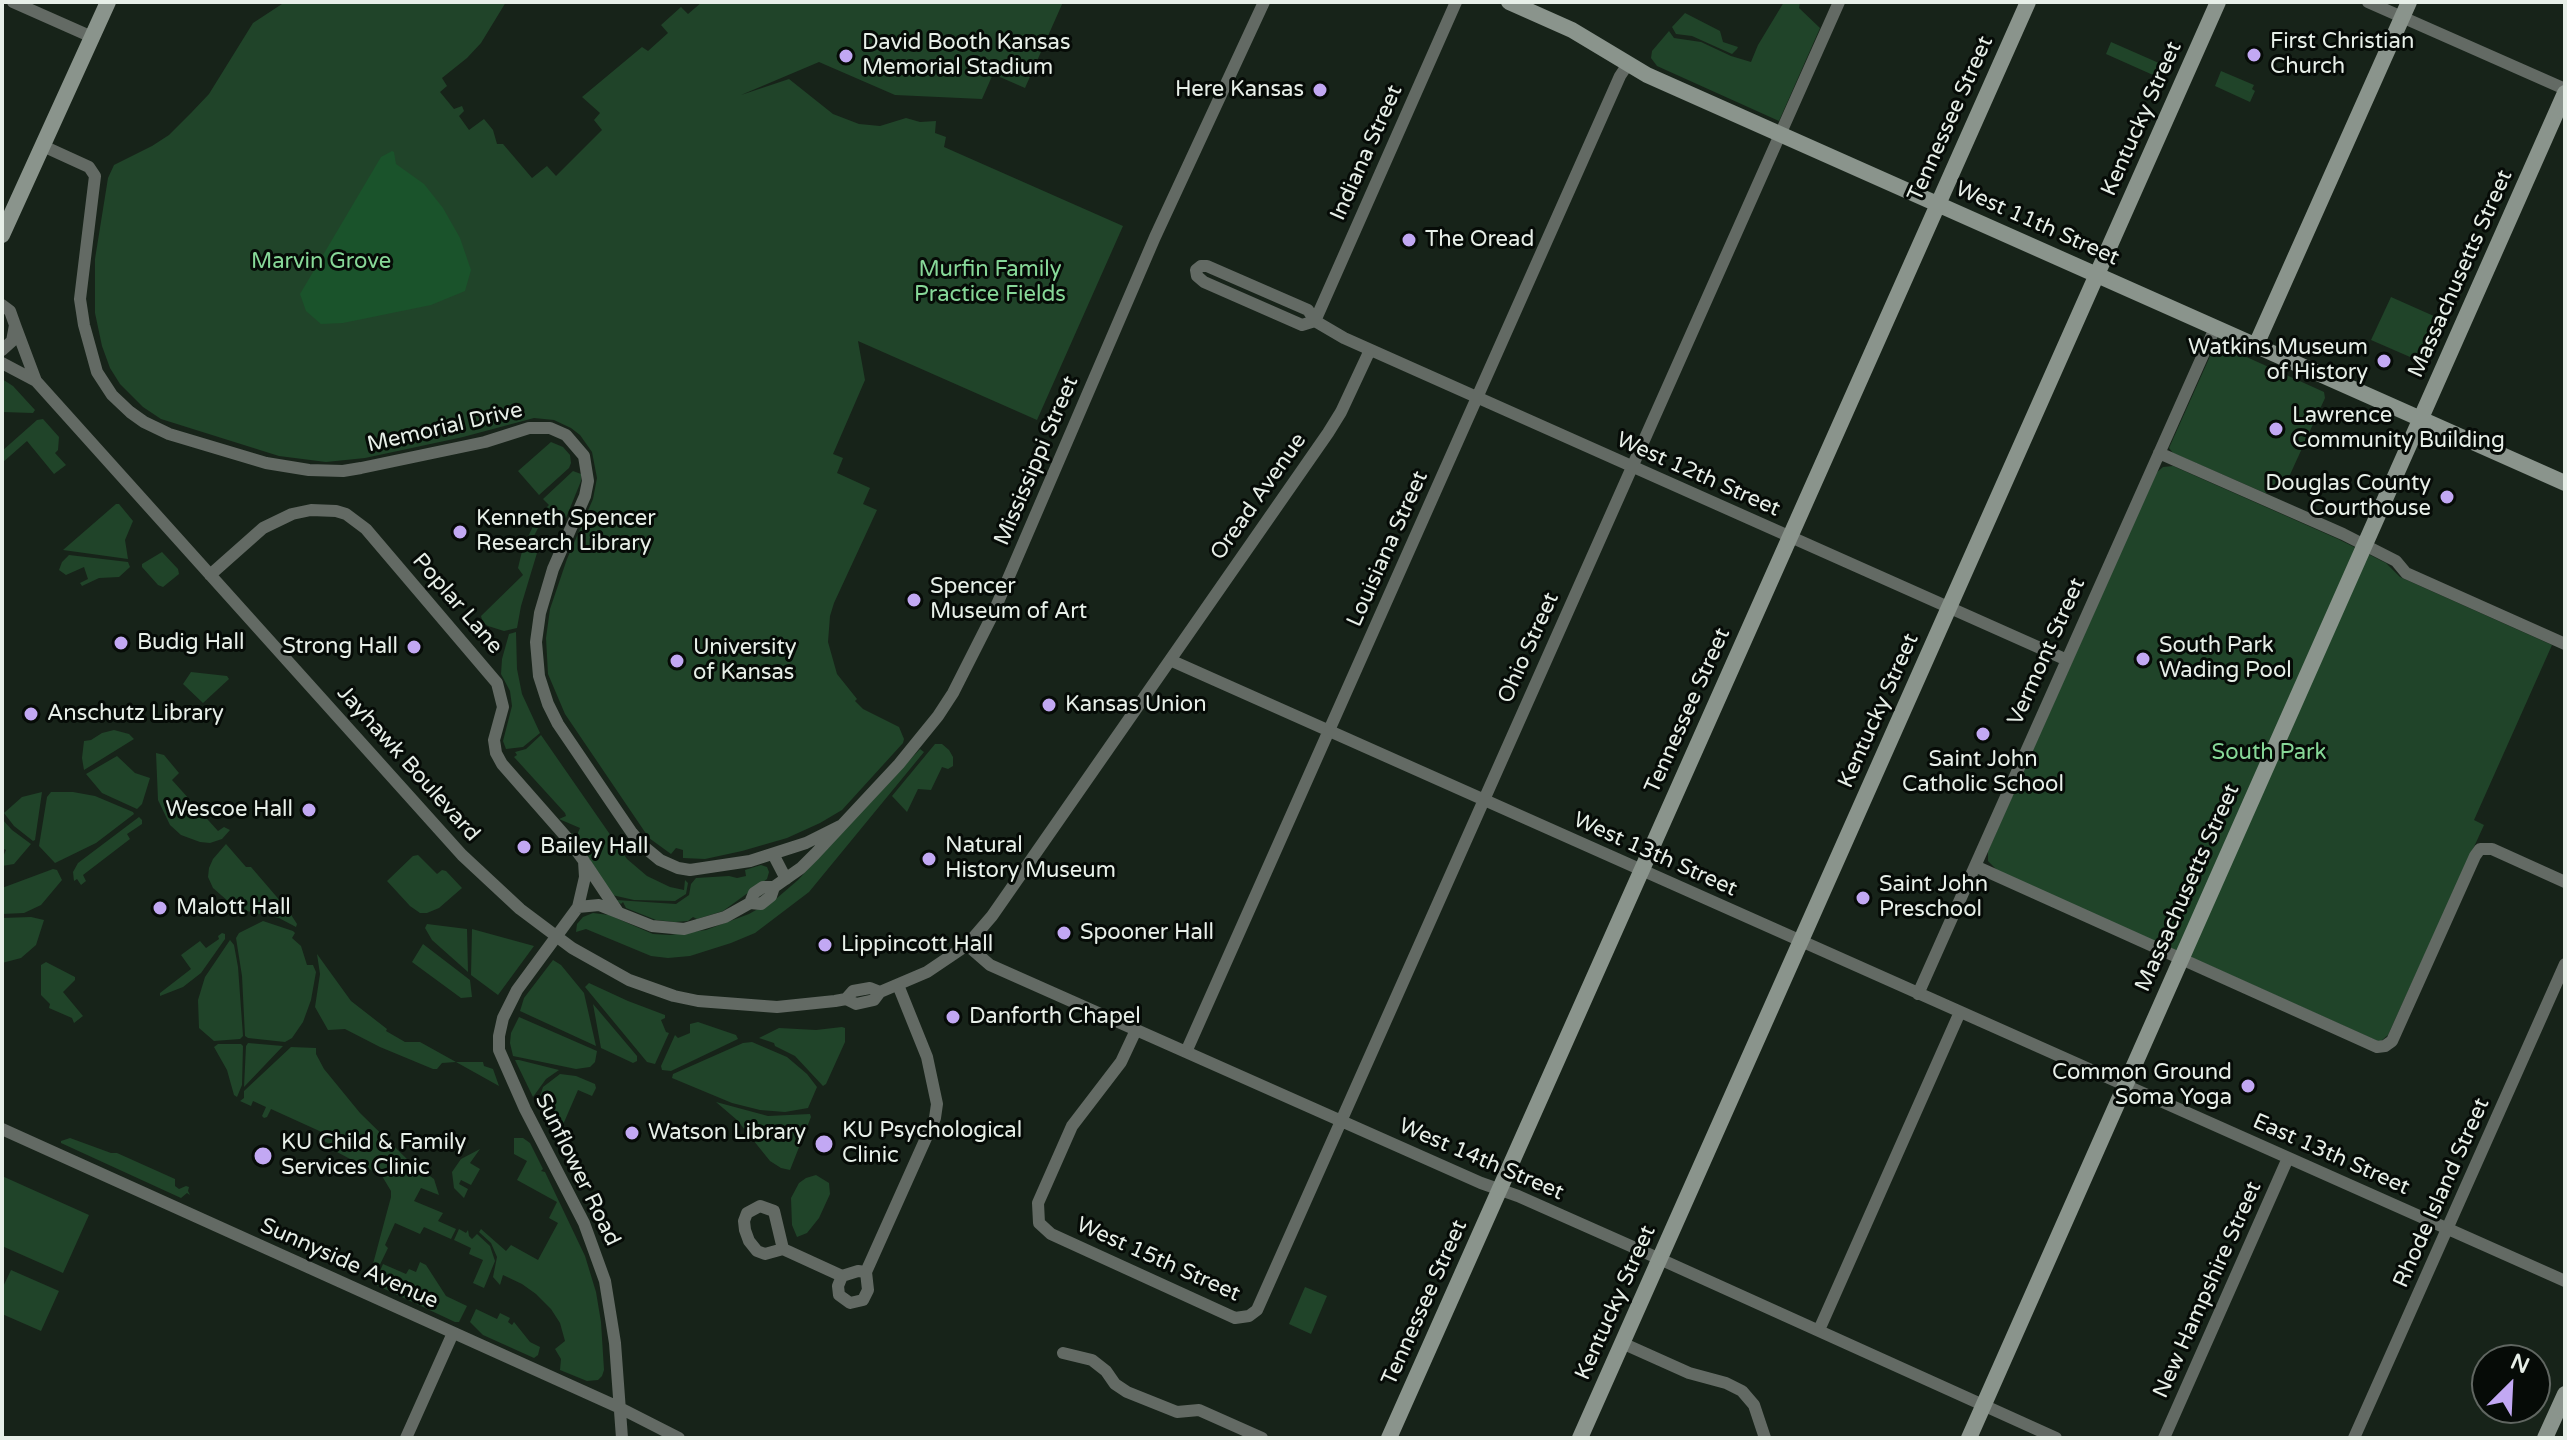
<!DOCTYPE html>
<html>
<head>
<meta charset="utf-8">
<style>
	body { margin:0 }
	#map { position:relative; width:2567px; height:1440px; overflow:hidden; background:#172319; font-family:"Varela Round",sans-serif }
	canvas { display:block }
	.frame { position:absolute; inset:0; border:4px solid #e7efe8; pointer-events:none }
	.north { position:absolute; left:2471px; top:1344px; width:80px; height:80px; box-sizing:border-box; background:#060b07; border:2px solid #606661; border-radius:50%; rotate:24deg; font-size:22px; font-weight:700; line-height:32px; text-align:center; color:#e7efe8 }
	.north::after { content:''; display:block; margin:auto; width:28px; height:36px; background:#c2a8f3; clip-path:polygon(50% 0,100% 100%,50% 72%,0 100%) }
</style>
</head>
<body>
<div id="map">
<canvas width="2567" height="1440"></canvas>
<div class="frame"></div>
<div class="north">N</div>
</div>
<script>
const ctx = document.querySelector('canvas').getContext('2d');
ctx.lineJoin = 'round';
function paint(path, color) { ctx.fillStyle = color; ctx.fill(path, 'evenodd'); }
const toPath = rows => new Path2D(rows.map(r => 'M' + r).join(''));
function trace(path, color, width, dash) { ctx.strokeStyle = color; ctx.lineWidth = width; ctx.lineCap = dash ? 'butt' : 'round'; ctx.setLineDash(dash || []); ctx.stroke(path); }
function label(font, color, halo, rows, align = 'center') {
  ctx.font = font + ' "Varela Round",sans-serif'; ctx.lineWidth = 6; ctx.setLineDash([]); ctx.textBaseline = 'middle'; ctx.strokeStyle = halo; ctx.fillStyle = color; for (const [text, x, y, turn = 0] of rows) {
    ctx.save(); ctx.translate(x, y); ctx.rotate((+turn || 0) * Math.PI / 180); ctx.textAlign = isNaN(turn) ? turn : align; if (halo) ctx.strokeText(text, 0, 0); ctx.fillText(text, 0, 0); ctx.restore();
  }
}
paint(toPath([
	[285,2,506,2,481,43,467,58,442,78,447,86,440,92,454,109,462,106,464,111,459,116,469,130,484,119,493,130,497,144,503,144,532,178,547,166,556,176,602,130,594,120,600,113,582,97,642,47,648,51,668,33,661,25,681,7,688,14,702,2,1063,2,1025,88,993,74,982,99,895,95,819,62,741,95,789,79,833,114,859,124,880,126,906,118,920,122,936,121,935,133,946,137,944,147,1123,226,1037,420,858,341,865,380,833,454,843,458,837,473,870,488,863,504,877,510,834,603,830,616,828,642,837,674,857,699,855,701,863,709,899,727,904,739,903,743,842,810,820,823,787,838,742,851,705,859,683,858,683,850,676,848,671,854,649,838,565,714,548,674,546,638,550,609,567,559,593,499,597,478,592,452,580,435,571,428,554,420,534,418,463,437,365,458,326,462,279,456,161,419,143,407,120,384,110,368,102,346,95,313,95,259,108,178,114,165,152,146,169,135,191,113,209,94,253,23],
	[1784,2,1800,2,1799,8,1820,28,1779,121,1657,66,1651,58,1652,51,1669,31,1674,38,1701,42,1731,56,1751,62,1758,45],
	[1685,13,1720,31,1723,42,1738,47,1737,49,1732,54,1692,36,1676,34,1672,27],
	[2111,42,2168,67,2162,79,2106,54],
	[2221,71,2254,85,2252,89,2255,91,2250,102,2215,86],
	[2391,297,2436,317,2417,360,2371,340],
	[2215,345,2220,345,2324,392,2325,398,2288,479,2270,492,2265,493,2173,453,2169,448],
	[2,379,13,386,35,410,33,413,2,412],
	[43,419,59,437,58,450,55,453,66,465,54,474,27,441,2,463,2,451,37,420],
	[551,442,563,447,570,455,571,463,569,468,539,495,518,471],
	[2173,466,2338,539,2386,563,2400,577,2552,645,2474,820,2484,825,2388,1035,2380,1042,1998,871,1988,861,1988,851,2156,473,2163,467],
	[573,471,581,474,581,481,566,518,561,516,555,519,547,515,543,511,549,505,543,499],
	[116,504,119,504,133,521,125,540,128,559,63,550],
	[538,516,542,520,528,548,537,553,521,606,517,628,504,631,488,626,483,623,481,616,523,575,518,568,523,547],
	[162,552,178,569,179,574,163,587,158,585,142,567,142,564],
	[69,555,128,562,130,567,119,577,99,578,82,586,80,583,88,579,84,567,66,575,59,570,62,562],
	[516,632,517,669,522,694,540,733,523,747,506,749,503,741,512,706,510,691,501,674,502,659,509,634],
	[191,672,227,676,229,679,203,703,183,684],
	[114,730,129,734,134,739,84,770,82,758,84,741,91,740,102,733],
	[541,735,627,859,647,876,670,887,684,890,685,880,688,883,686,894,675,901,634,900,612,895,583,849,571,833,577,835,580,828,559,819,566,816,565,813,514,757,517,755,515,752,526,749],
	[935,744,942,744,949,750,953,757,953,766,948,769,942,767,931,790,918,789,907,812,892,796],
	[920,749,924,752,809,892,755,933,731,943,690,956,668,958,651,956,586,929,576,932,577,924,583,917,593,913,609,915,653,934,670,935,706,930,749,914,777,898,798,880],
	[156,753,164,755,179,773,172,780,218,831,224,827,230,830,222,839,210,843,200,842,181,835,170,825,158,800],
	[117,756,135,773,150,778,142,804,137,809,102,793,86,774],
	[42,792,35,840,33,841,14,826,4,813,22,797],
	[51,792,73,792,95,796,133,812,134,814,96,843,55,863,39,846,47,797],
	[139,817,142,820,142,824,127,834,130,839,83,875,86,881,81,885,77,879,74,881,73,872,78,863],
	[2,819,12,830,31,844,14,864,2,866,2,859,6,850,2,848],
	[226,844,246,867,251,867,288,910,297,924,296,927,279,918,237,909,213,888,208,877,209,868,213,859],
	[418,855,437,874,442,870,446,871,462,888,439,908,427,913,420,913,410,906,387,881,413,856],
	[761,865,767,867,769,872,767,879,723,911,697,919,693,917,688,921,675,922,656,920,626,908,623,902,621,904,616,900,676,904,689,895,691,884,696,878,729,876,737,878,746,876,745,870],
	[53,869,57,870,62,880,41,905,24,913,2,914,2,888],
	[31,917,44,920,36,945,21,958,2,963,2,918],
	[263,921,293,931,295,933,292,938,301,946,307,965,313,965,316,972,311,1000,303,1022,292,1038,285,1042,248,1038,245,1036,242,976,236,938,239,933],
	[427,924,467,929,468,972,432,940,425,928],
	[472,929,534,946,498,995,471,975],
	[222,933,225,934,225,939,201,973,183,987,160,996,160,993,191,969,181,955,200,941,206,948,219,939,218,936],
	[230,940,234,945,238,967,243,1036,240,1039,214,1041,199,1028,198,1000,205,977],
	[423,944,470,980,472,997,461,998,412,962],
	[317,954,351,1001,387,1029,386,1031,405,1042,420,1042,456,1062,483,1062,484,1066,493,1069,499,1086,456,1062,442,1063,437,1069,433,1069,380,1047,345,1029,328,1030,315,1007,320,974],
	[553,960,561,965,584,993,596,1046,520,1011,524,998],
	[46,962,75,977,75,980,63,992,83,1016,74,1023,72,1018,49,1008,50,1004,41,995,41,965],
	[589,983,628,1001,665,1015,665,1018,661,1020,666,1032,669,1033,655,1064,647,1062,585,987],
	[593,1004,637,1056,637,1061,633,1063,601,1048],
	[519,1017,597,1051,595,1062,590,1067,576,1069,513,1056,510,1043,511,1033],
	[698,1022,736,1035,738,1039,671,1071,662,1070,661,1066,675,1035,678,1038,690,1033,690,1024],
	[842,1027,845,1028,845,1042,826,1084,823,1086,795,1056,775,1046,774,1043,759,1038,779,1028,816,1030],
	[752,1042,787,1057,807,1074,817,1087,808,1108,785,1112,760,1110,732,1103,672,1078,673,1074,743,1043],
	[248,1043,283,1046,244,1087,246,1046],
	[218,1044,241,1044,243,1046,242,1085,237,1097,234,1095,227,1070,214,1047],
	[291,1047,316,1048,316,1054,324,1069,360,1113,409,1161,434,1179,439,1195,421,1188,414,1201,443,1213,438,1221,456,1229,451,1239,424,1227,420,1234,395,1223,385,1245,388,1248,374,1277,370,1275,391,1197,391,1191,382,1176,337,1152,338,1148,324,1141,326,1134,271,1109,267,1117,264,1118,262,1116,266,1107,253,1101,251,1106,240,1101,244,1098,244,1091],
	[515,1060,519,1060,559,1070,546,1079,533,1097],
	[560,1074,576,1076,595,1084,596,1088,592,1096,578,1090,562,1127,556,1126,556,1124,546,1118,538,1102,543,1087],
	[716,1102,768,1116,810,1114,811,1117,790,1170,781,1168,770,1161,737,1120],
	[70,1138,111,1153,117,1153,175,1179,175,1186,179,1189,186,1186,189,1187,188,1191,190,1195,187,1193,181,1198,61,1143,61,1141],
	[514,1138,523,1138,530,1143,543,1169,541,1171,545,1172,585,1256,596,1292,601,1322,604,1370,602,1376,598,1380,587,1381,560,1370,561,1359,555,1349,565,1341,560,1323,551,1309,536,1294,522,1284,503,1275,500,1285,493,1277,497,1257,491,1243,479,1232,481,1229,506,1251,511,1245,538,1260,558,1223,549,1218,557,1202,517,1180,527,1161,514,1154],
	[480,1149,470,1163,480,1169,471,1185,461,1180,459,1184,468,1189,464,1198,454,1188,452,1172,461,1159],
	[816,1175,829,1183,830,1194,819,1218,807,1233,797,1237,792,1225,791,1198,799,1183,806,1178],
	[2,1176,89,1215,63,1273,2,1246],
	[459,1229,466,1233,468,1230,469,1236,472,1239,477,1234,490,1246,495,1261,484,1288,473,1283,483,1260,469,1254,471,1248,454,1240],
	[420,1262,426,1265,446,1296,467,1306,459,1322,455,1322,374,1284,383,1264,406,1274,409,1269,416,1272],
	[11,1270,59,1291,41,1331,2,1314,2,1289],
	[1305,1287,1327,1296,1311,1334,1289,1324],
	[476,1309,497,1319,500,1313,510,1318,508,1322,512,1325,514,1322,530,1342,540,1347,538,1355,534,1358,483,1335,470,1322]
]), '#204429');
paint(toPath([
	[392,151,394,152,396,164,424,184,443,208,460,238,471,270,465,291,431,305,343,323,321,324,306,311,300,294,381,157]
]), '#1a532b');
trace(toPath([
	[13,2,92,37],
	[2368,2,2565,89],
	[43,146,89,167,95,176,80,299,84,325,97,372,112,395,130,412,144,422,169,434,266,463,309,470,343,471,361,468,485,442,529,428,550,428,566,435,584,456,588,481,585,496,553,569,540,613,536,642,539,676,548,704,558,724,632,833,643,846,660,860,678,868,690,870,750,861,806,843,840,826],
	[2,305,10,311,15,325,12,341,2,350],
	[1315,321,1302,325,1204,282,1197,276,1196,270,1201,266,1207,266,1308,310,1315,321,1344,338,2067,660],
	[1315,321,1456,2],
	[15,325,36,381],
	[2,363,36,381,462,855,520,909,572,948,629,980,674,996,698,1001,777,1007,835,1001,846,999,853,991,870,988,880,992],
	[2159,453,2343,534,2396,561,2406,573,2565,644],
	[210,575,263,528,292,514,311,510,336,511,346,514,366,529,497,683,503,707,494,740,496,753,502,764,567,838,584,861,585,877,578,907],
	[1170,660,2565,1281],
	[773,854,786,879],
	[586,864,618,912],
	[1975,866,2377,1047,2385,1046,2392,1041,2475,856,2480,849,2492,849,2565,882],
	[750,903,754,893,763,887,774,887,801,868,815,854,899,764,938,716,953,693,992,616,1155,237,1264,2],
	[967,945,990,965,1481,1183,1518,1196,1642,1251,2056,1438],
	[1918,994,2215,328],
	[846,999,856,1004,874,1000,880,992,927,972,967,945,992,916,1328,433,1341,412,1370,350],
	[1136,1030,1121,1062,1072,1126,1038,1203,1039,1223,1051,1234,1235,1318,1249,1316,1257,1310,1839,2],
	[1186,1052,1620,76,1628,64],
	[2,1129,618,1407,679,1438],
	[783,1249,774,1211,760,1206,747,1213,744,1221,745,1230,749,1241,757,1251,765,1254,783,1249,842,1276],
	[858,1271,866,1272,868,1290,863,1300,850,1303,839,1295,838,1286,842,1276,858,1271],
	[866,1272,935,1118,937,1104,927,1057,898,985],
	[1819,1330,1960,1012],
	[1622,1343,1689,1373,1726,1383,1742,1391,1754,1405,1765,1438],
	[1063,1353,1092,1360,1106,1371,1115,1384,1127,1392,1177,1412,1199,1410,1262,1438],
	[406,1438,453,1333],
	[622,1438,615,1343,605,1281,584,1223,525,1109,499,1050,499,1036,503,1018,517,990,578,907,599,905,652,926,684,929,725,917,750,903,761,904,771,896,774,887],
	[2164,1438,2288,1158],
	[2354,1438,2565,964]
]), '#636a64', 12);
trace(toPath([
	[1509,2,1572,30,1647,75,2565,483],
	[2,235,108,2],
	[2256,345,2409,2],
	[1389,1438,2028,2],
	[1580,1438,2218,2],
	[1969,1438,2565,93],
	[2545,1438,2565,1394]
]), '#8a948c', 16);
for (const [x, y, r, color] of [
	[2254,55,8,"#c2a8f3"],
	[846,56,8,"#c2a8f3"],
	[1320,90,8,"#c2a8f3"],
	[1409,240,8,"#c2a8f3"],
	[2384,361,8,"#c2a8f3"],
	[2276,429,8,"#c2a8f3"],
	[2447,497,8,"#c2a8f3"],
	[460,532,8,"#c2a8f3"],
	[914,600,8,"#c2a8f3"],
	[121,643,8,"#c2a8f3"],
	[414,647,8,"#c2a8f3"],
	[2143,659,8,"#c2a8f3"],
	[677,661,8,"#c2a8f3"],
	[1049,705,8,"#c2a8f3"],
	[31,714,8,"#c2a8f3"],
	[1983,734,8,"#c2a8f3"],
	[309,810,8,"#c2a8f3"],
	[524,847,8,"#c2a8f3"],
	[929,859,8,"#c2a8f3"],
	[1863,898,8,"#c2a8f3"],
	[160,908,8,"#c2a8f3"],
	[1064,933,8,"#c2a8f3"],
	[825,945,8,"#c2a8f3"],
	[953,1017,8,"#c2a8f3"],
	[2248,1086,8,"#c2a8f3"],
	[632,1133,8,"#c2a8f3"],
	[824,1144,10,"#c2a8f3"],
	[263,1156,10,"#c2a8f3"]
]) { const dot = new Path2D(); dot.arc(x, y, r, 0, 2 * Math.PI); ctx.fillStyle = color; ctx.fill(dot); trace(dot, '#060b07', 3); }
label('22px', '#e7efe8', '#060b07', [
	["First Christian",2270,42],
	["Church",2270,67],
	["David Booth Kansas",862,43],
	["Memorial Stadium",862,68],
	["Here Kansas",1304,90,"right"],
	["The Oread",1425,240],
	["Watkins Museum",2368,348,"right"],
	["of History",2368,373,"right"],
	["Lawrence",2292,416],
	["Community Building",2292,441],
	["Douglas County",2431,484,"right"],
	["Courthouse",2431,509,"right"],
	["Kenneth Spencer",476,519],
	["Research Library",476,544],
	["Spencer",930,587],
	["Museum of Art",930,612],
	["Budig Hall",137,643],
	["South Park",2159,646],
	["Wading Pool",2159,671],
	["Strong Hall",398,647,"right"],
	["University",693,648],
	["of Kansas",693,673],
	["Kansas Union",1065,705],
	["Anschutz Library",47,714],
	["Saint John",1983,760,"center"],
	["Catholic School",1983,785,"center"],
	["Wescoe Hall",293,810,"right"],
	["Natural",945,846],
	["History Museum",945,871],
	["Bailey Hall",540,847],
	["Saint John",1879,885],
	["Preschool",1879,910],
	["Malott Hall",176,908],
	["Spooner Hall",1080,933],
	["Lippincott Hall",841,945],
	["Danforth Chapel",969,1017],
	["Common Ground",2232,1073,"right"],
	["Soma Yoga",2232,1098,"right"],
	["KU Psychological",842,1131],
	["Clinic",842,1156],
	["Watson Library",648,1133],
	["KU Child & Family",281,1143],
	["Services Clinic",281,1168]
], 'left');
label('22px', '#e7efe8', '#060b07', [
	["Tennessee Street",1951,119,-66],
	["Kentucky Street",2142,119,-66],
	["Indiana Street",1367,153,-66],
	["West 11th Street",2037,224,24],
	["Massachusetts Street",2461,274,-66],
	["Memorial Drive",445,428,-13],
	["Mississippi Street",1037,461,-67],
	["West 12th Street",1698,475,24],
	["Oread Avenue",1259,497,-55],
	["Louisiana Street",1388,549,-66],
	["Poplar Lane",457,604,49],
	["Ohio Street",1529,648,-66],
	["Vermont Street",2047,652,-66],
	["Tennessee Street",1688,711,-66],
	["Kentucky Street",1879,711,-66],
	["Jayhawk Boulevard",408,764,48],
	["West 13th Street",1655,855,24],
	["Massachusetts Street",2188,888,-66],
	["East 13th Street",2331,1155,24],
	["West 14th Street",1481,1160,23],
	["Sunflower Road",577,1170,64],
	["Rhode Island Street",2442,1193,-66],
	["West 15th Street",1158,1260,24],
	["Sunnyside Avenue",349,1264,24],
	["New Hampshire Street",2208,1290,-66],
	["Tennessee Street",1425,1303,-66],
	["Kentucky Street",1616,1303,-66]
]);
label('22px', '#87d898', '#060b07', [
	["Marvin Grove",321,262],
	["Murfin Family",990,270],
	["Practice Fields",990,295],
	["South Park",2269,753]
]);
</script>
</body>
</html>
